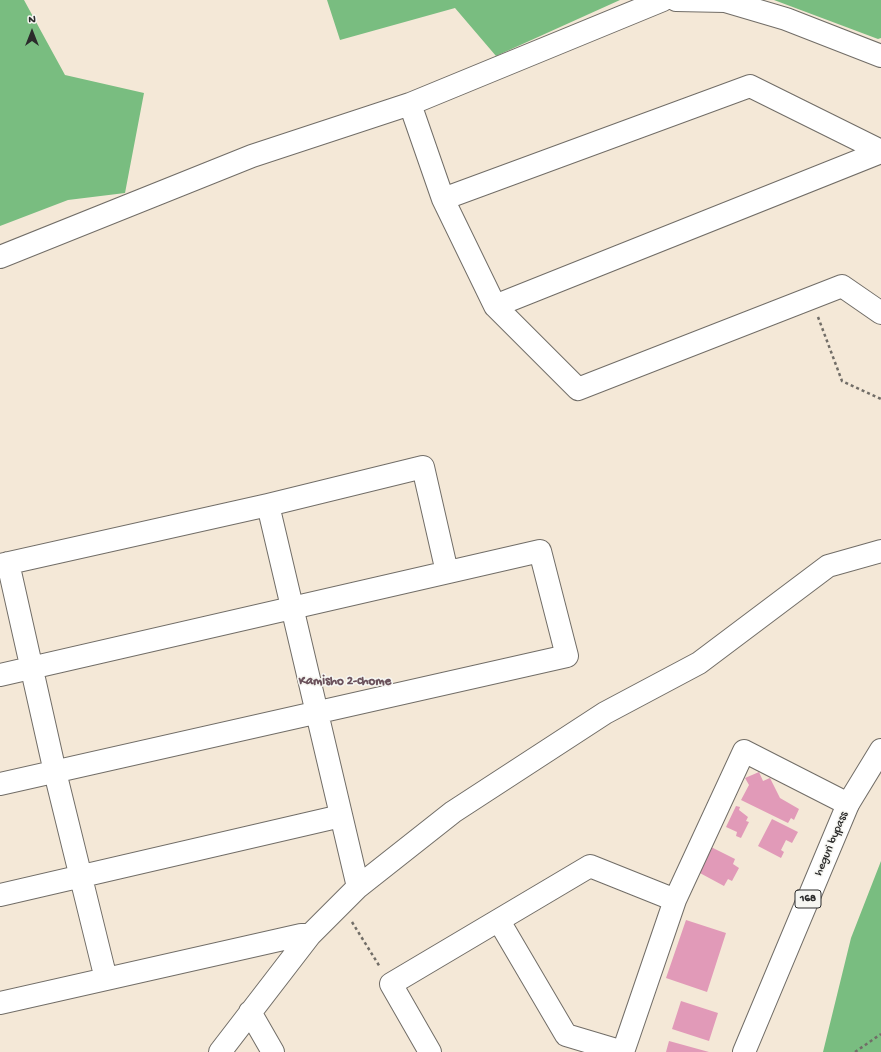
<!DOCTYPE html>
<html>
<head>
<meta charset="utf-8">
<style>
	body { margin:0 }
	#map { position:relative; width:881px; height:1052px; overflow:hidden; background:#f4e8d7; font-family:"Gochi Hand",sans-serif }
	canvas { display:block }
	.north { position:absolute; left:12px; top:12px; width:40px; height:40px; -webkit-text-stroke:3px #f6f6f2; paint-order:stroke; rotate:0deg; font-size:11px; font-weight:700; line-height:16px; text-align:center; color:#2b2b2b }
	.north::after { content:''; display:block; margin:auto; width:14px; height:18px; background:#2b2b2b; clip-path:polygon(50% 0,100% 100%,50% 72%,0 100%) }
</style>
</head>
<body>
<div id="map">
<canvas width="881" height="1052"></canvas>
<div class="north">N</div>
</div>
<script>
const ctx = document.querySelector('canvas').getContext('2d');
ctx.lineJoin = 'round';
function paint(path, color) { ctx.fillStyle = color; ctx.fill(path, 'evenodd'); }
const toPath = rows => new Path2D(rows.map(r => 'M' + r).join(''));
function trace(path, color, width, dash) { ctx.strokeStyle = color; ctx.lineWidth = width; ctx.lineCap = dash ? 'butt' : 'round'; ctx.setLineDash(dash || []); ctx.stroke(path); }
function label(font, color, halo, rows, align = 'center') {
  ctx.font = font + ' "Gochi Hand",sans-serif'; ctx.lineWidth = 3; ctx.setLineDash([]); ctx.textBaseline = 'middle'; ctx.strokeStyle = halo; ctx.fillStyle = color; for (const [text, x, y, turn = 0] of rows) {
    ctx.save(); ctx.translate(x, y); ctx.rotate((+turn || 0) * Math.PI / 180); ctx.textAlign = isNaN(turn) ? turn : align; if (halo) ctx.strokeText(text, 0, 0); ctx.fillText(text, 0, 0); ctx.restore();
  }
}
paint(toPath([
	[0,0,24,0,65,75,144,93,125,193,68,200,0,226],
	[327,0,620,0,496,56,455,8,340,40],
	[774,0,881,0,881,38,878,39],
	[881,861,881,1052,823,1052,851,938]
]), '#79bd80');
paint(toPath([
	[759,772,763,781,770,778,780,798,799,809,794,820,791,818,788,823,741,800,749,785,745,778],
	[736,806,740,807,739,810,748,817,746,821,749,822,741,838,736,836,737,832,726,827],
	[772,819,798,832,792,843,786,840,781,850,784,852,781,858,758,846],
	[711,847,735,859,733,864,739,868,732,881,728,879,724,886,698,872],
	[686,920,726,933,707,992,666,978],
	[681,1001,718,1013,709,1041,672,1029],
	[669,1041,709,1052,666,1052]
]), '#e19ab8');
const street = toPath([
	[676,0,725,1,786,19,881,56],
	[410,104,443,199,495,306,578,389,842,286,881,313],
	[443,199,750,86,881,151],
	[0,257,252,156,410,104,663,0],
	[495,306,881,152],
	[268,505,358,887],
	[8,563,55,772,106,979],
	[0,565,268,505,423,467,447,572],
	[0,675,540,551,567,656,0,784],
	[0,895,341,816],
	[499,921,566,1035,623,1052],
	[0,1003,301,935,310,935],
	[250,1012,273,1052],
	[220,1052,310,935,358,887,453,812,605,713,699,663,828,566,881,551],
	[430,1052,391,984,590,866,675,900],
	[623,1052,675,900,744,751,848,804]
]);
const highway = toPath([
	[744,1052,848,804,881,750]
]);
trace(street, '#716d67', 24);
trace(highway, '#716d67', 24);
trace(toPath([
	[818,317,842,381,881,399],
	[352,922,380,967],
	[855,1052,881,1034]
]), '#716d67', 2.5, [3, 3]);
trace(street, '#fff', 22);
trace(highway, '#fff', 22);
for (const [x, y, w] of [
	[808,899,26]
]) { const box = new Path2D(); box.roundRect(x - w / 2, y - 9, w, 18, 3); ctx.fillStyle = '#f6f6f2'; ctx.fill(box); trace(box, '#2b2b2b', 1); }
label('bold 11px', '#2b2b2b', null, [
	["168",808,899]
]);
label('12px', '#2b2b2b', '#f6f6f2', [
	["heguri bypass",832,844,-67]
]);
label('bold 13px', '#6b525c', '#f6f6f2', [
	["Kamisho 2-chome",345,682]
]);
</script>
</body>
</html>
